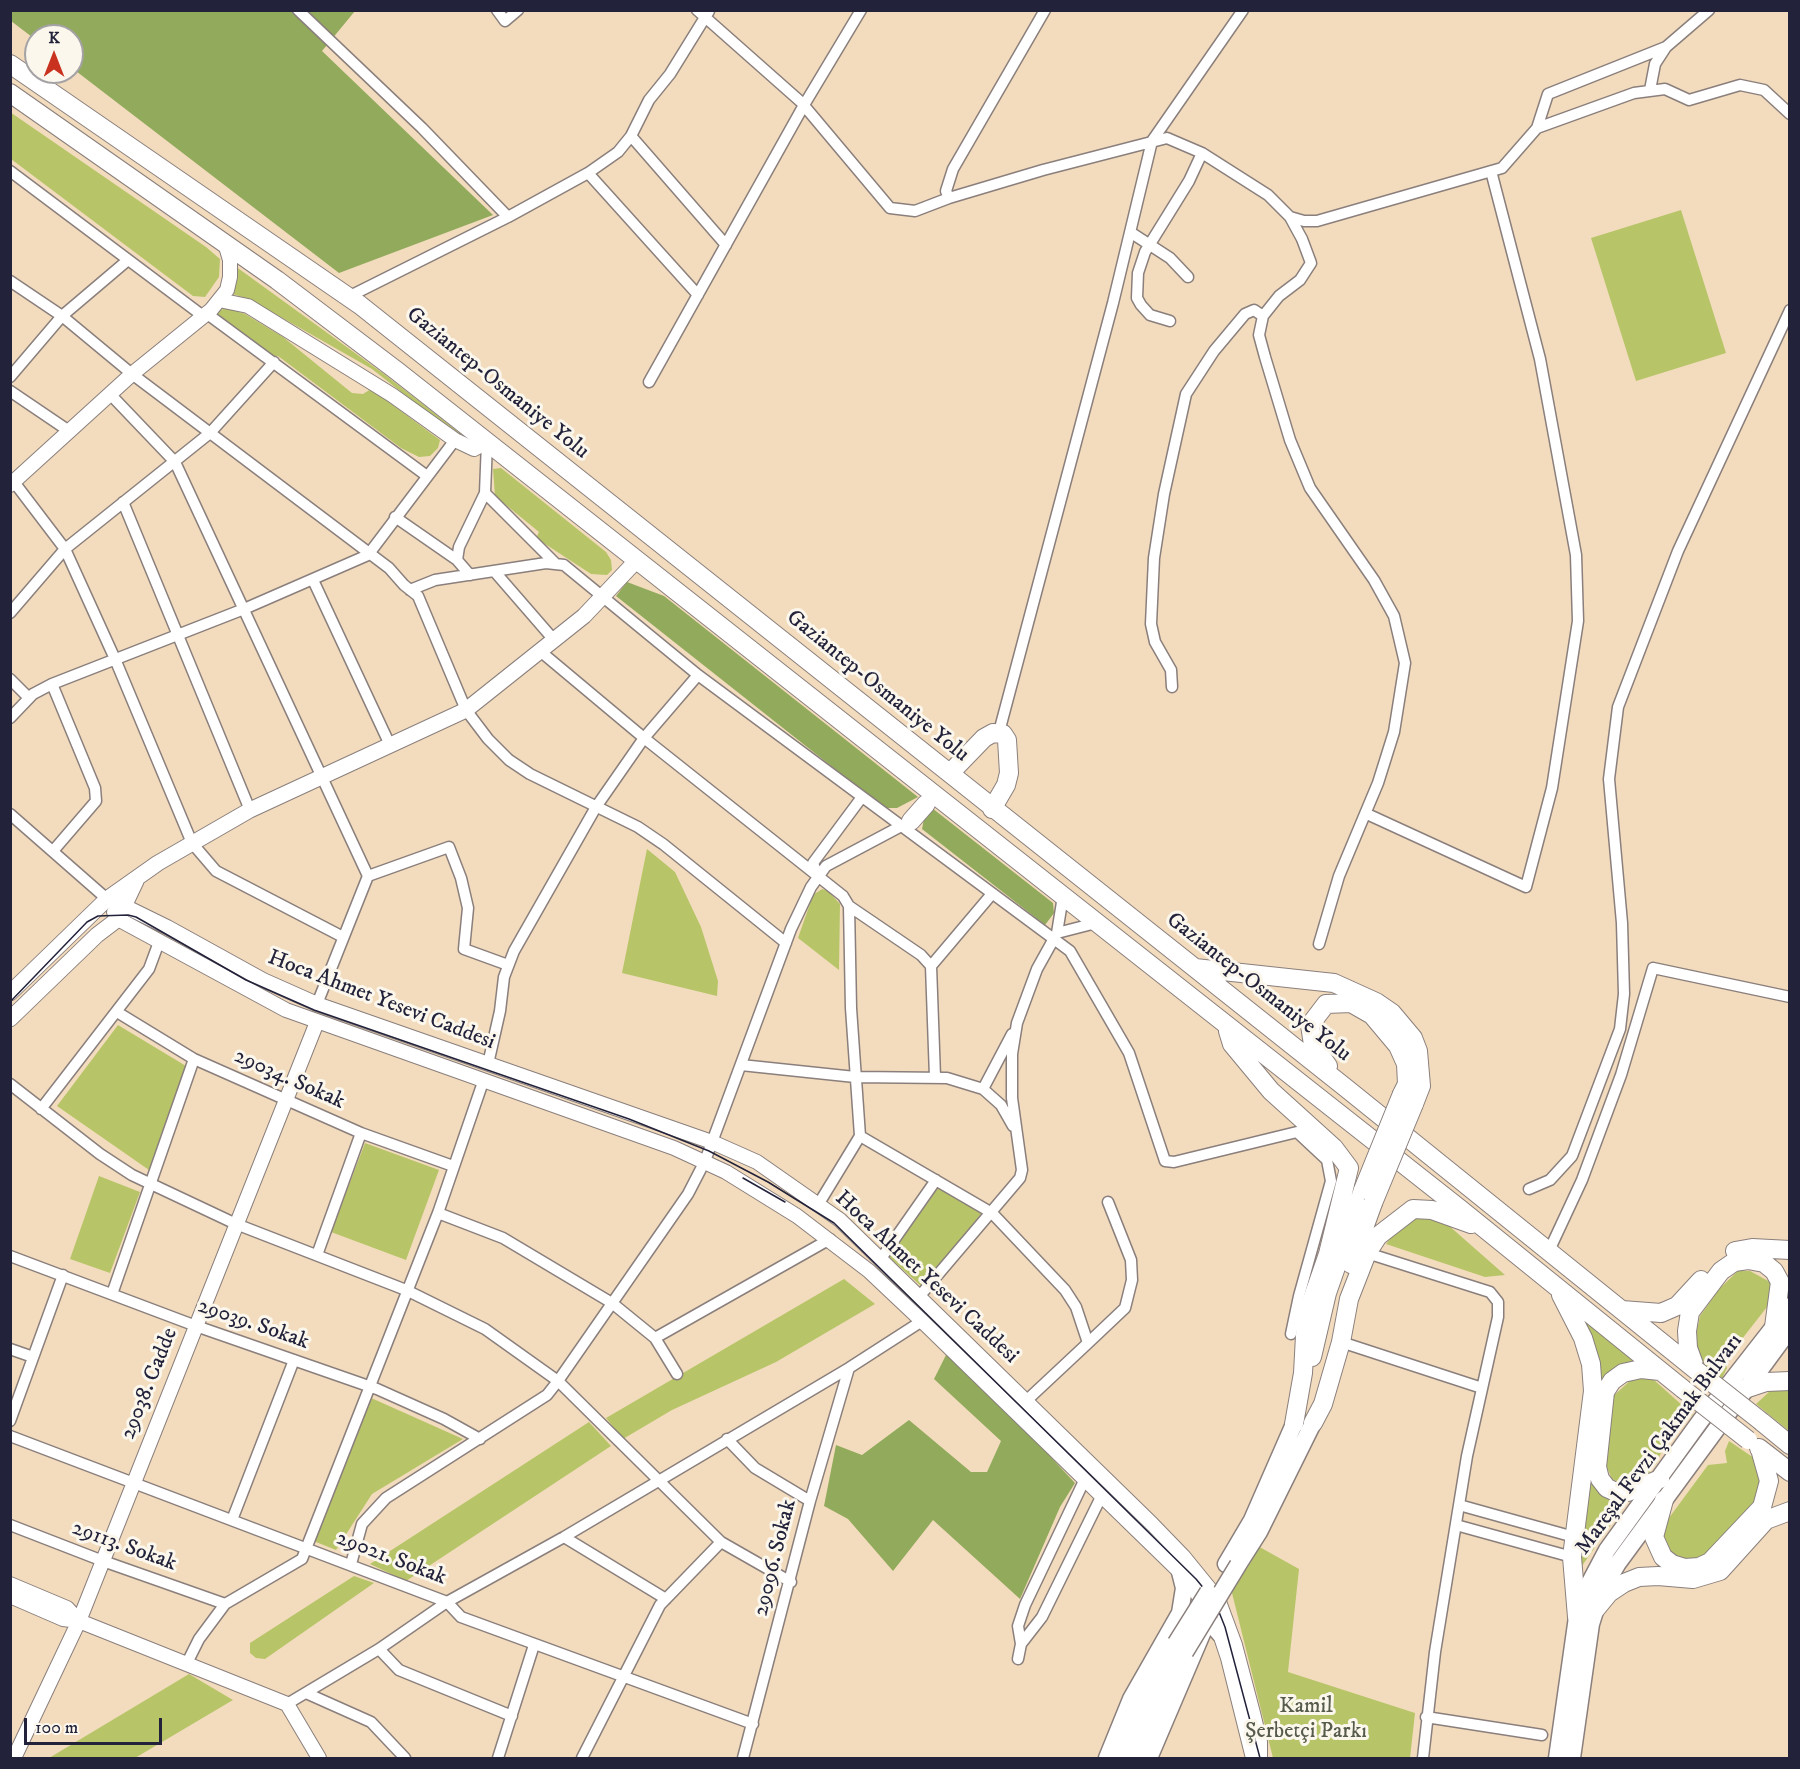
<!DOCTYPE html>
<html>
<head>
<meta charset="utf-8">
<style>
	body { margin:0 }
	#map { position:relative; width:1800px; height:1769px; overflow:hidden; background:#f3dcbd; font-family:"IM FELL DW Pica",serif }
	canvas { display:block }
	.frame { position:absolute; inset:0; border:12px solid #22223b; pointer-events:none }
	.north { position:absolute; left:24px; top:24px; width:60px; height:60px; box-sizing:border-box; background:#fbf7ec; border:2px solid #a4a2a5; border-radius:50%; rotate:0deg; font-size:16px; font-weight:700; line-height:24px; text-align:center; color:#22223b }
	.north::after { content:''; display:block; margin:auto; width:21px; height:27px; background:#c8321e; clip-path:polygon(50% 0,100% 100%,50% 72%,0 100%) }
	.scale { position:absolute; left:24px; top:1718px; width:138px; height:27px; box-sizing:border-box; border:3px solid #22223b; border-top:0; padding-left:8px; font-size:18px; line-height:21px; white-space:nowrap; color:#22223b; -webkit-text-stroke:4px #fbf7ec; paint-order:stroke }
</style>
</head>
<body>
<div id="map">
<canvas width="1800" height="1769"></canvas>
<div class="frame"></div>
<div class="north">K</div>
<div class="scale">100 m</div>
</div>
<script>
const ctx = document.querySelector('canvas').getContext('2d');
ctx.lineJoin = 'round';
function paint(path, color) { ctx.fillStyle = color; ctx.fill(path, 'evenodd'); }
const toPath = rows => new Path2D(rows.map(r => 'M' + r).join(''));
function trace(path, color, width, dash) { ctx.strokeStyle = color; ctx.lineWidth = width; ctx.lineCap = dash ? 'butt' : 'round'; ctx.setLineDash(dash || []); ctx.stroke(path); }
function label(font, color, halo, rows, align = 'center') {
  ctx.font = font + ' "IM FELL DW Pica",serif'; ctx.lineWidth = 6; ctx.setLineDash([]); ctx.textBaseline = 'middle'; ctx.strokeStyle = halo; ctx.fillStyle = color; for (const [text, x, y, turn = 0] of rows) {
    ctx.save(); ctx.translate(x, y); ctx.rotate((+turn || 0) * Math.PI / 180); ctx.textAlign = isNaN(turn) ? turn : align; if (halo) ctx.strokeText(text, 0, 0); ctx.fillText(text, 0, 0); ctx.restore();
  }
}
paint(toPath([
	[10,112,206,247,220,259,219,277,205,297,193,296,11,159],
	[1681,210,1726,353,1636,381,1591,238],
	[235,266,384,374,461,434,459,437,372,369,249,299,229,293],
	[226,308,245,314,283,337,352,393,363,394,371,389,440,440,438,448,430,456,419,457,401,448,278,356,273,356,217,315,218,311],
	[501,468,606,552,611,560,612,570,607,575,591,574,536,538,539,532,495,496,493,469],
	[647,849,675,872,701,927,718,981,717,996,622,973],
	[822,889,828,891,840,904,839,970,798,938,813,895],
	[118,1025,186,1066,149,1170,57,1106],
	[365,1143,439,1170,406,1260,331,1232],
	[99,1176,140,1192,110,1273,70,1259],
	[938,1188,981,1212,980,1219,922,1287,889,1257],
	[1415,1214,1447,1224,1505,1275,1485,1277,1386,1244,1404,1220],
	[1738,1271,1750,1271,1770,1282,1774,1298,1742,1339,1728,1347,1722,1346,1722,1356,1727,1368,1722,1378,1707,1368,1697,1349,1696,1334,1700,1316,1720,1288],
	[844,1279,875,1304,776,1362,672,1410,623,1439,606,1418],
	[1582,1317,1639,1362,1601,1379],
	[1642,1378,1654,1380,1693,1415,1671,1420,1670,1433,1656,1464,1641,1482,1627,1486,1612,1479,1605,1463,1611,1398,1632,1379],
	[1782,1390,1789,1391,1789,1431,1756,1404,1770,1391],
	[369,1397,463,1439,372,1494,336,1550,311,1540],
	[589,1422,611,1446,406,1581,370,1564],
	[1729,1441,1754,1458,1762,1490,1754,1503,1714,1551,1698,1560,1684,1560,1671,1553,1664,1545,1663,1526,1708,1465,1727,1463,1725,1451],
	[1587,1478,1605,1495,1628,1500,1577,1573],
	[1256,1545,1299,1569,1288,1672,1415,1713,1410,1758,1273,1758,1232,1593,1234,1576],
	[354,1576,374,1583,265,1659,256,1658,250,1653,250,1643],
	[189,1674,233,1700,135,1758,49,1758]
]), '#b7c568');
paint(toPath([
	[10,11,355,11,322,51,493,215,339,273,72,68,72,36,36,36,36,40,11,21],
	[627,582,664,596,918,797,897,808,887,808,864,792,616,596],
	[932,808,1053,903,1054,913,1045,925,922,829,924,819],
	[947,1353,1004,1407,1075,1483,1060,1507,1020,1599,933,1520,893,1571,848,1519,824,1506,836,1445,862,1455,909,1420,971,1472,987,1472,1001,1441,934,1379]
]), '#91aa5c');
const minor = toPath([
	[298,10,422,128,508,217],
	[497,10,505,21,518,10],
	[697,10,801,102,890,208,915,211,949,198,1043,170,1167,138,1202,153,1268,195,1290,217,1302,239,1311,263,1300,280,1279,296,1263,316,1259,335,1265,357,1290,440,1310,488,1374,580,1394,616,1405,663,1394,732,1378,783,1339,876,1319,944],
	[1650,90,1655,64,1666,47],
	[1537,128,1548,94,1666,47,1709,10],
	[631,136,726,245],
	[10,171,203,316],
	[588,173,698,295],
	[949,198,946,191,953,169,1045,10],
	[1290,217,1304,221,1317,221,1502,168,1537,128,1634,93,1665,89,1689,100,1740,85,1764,90,1790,114],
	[1130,232,1170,258,1188,277],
	[10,281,62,316,132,374,389,568,404,585,418,596,466,710,488,739,509,760,530,774,638,827,663,844,786,943],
	[348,297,508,217,588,173,618,152,631,136,649,100,670,74,709,11],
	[206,313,427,476],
	[1170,321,1150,315,1141,305,1137,298,1138,273,1145,252,1189,181,1202,153],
	[10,377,62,316,128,260],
	[649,382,804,105,861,10],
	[10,391,69,431],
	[110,394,175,462,368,876,317,1004],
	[487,442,485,493,555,563],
	[14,482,65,549,115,659,192,843,216,871,343,937],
	[123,502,250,810],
	[395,517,457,560,470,575],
	[457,560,459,547,485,493],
	[495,572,554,640],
	[313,580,390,745],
	[410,590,435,580,546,563,564,565,698,675,1070,951,1129,1053,1165,1161,1174,1162,1297,1132,1327,1160,1331,1181,1299,1296,1291,1334],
	[10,613,65,549,210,433,274,362],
	[540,651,644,738,843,896,849,906,851,1008,860,1136,818,1205],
	[10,679,29,698],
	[52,684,95,788,96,801,53,851],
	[1172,687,1171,670,1155,642,1151,624,1154,558,1164,494,1186,394,1214,351,1245,314,1254,310,1263,316],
	[10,718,33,694,52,684,244,609,368,555,455,440],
	[999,732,1113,303,1152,141,1243,10],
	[10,814,107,899],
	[1367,814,1526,887,1552,788,1578,621,1576,555,1540,359,1491,171],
	[368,876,449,847,461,878,468,908,464,949,508,965],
	[818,877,813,863,862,797],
	[849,906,921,955,931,966,935,1077],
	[1057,933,1096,923],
	[931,966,991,895],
	[117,1012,194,1059,361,1133,453,1166],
	[488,1064,500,1011,504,977,514,951,596,807,644,738,698,675],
	[741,1065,855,1077,947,1078,983,1089,1001,1105,1013,1126],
	[10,1084,100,1154,132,1175,236,1224,406,1290,485,1329,558,1381,721,1542,791,1582],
	[983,1089,1012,1034],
	[41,1109,149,969,159,942],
	[860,1136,992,1213,1065,1290,1076,1307,1088,1343,1026,1401],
	[1529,1189,1550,1180,1572,1156,1620,1029,1624,994,1622,923,1609,779,1618,707,1678,551,1790,310],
	[438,1213,503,1238,612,1303,655,1338,677,1374],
	[1367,1253,1490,1292,1498,1302,1498,1317,1467,1456,1435,1652,1423,1758],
	[1548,1253,1582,1180,1621,1075,1653,968,1790,997],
	[317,1255,361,1133],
	[10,1256,196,1326,377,1389,444,1419,480,1439],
	[880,1260,936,1180],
	[112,1294,194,1059],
	[918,1298,1020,1178,1022,1170,1012,1098,1012,1054,1017,1023,1037,969,1057,933,1063,896],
	[655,1338,830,1239],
	[1341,1342,1482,1388],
	[1088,1343,1125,1308,1132,1280,1131,1260,1108,1202],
	[10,1349,33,1357],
	[10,1421,63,1275],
	[10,1436,447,1602,461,1617,753,1724],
	[727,1439,755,1468,810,1501],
	[1459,1505,1574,1537],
	[232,1520,294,1360],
	[10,1525,103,1561,225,1604],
	[1456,1525,1572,1557],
	[564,1537,666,1599],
	[351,1564,362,1524,386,1498,547,1395,558,1381,688,1194,705,1161,791,929,811,887,826,866,905,824],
	[1021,1644,1042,1617,1101,1497],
	[379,1649,399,1670,512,1716],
	[1018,1659,1021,1644,1018,1626,1025,1605,1084,1481],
	[187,1663,199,1639,225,1604,302,1559,438,1213,483,1082],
	[306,1693,371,1722,405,1758],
	[287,1704,379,1649,447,1602,564,1537,849,1368,922,1321],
	[1426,1717,1542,1735],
	[498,1758,534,1645],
	[582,1758,660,1605,721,1542],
	[743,1758,810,1501,849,1368]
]);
const tertiary = toPath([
	[219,300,248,306,392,395,455,440,474,449,487,442],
	[10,485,132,374,211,310,227,290,230,277,230,260,225,243],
	[114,901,167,927,263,980,317,1004,712,1142,757,1162,840,1220,1152,1524,1183,1556,1218,1599,1235,1645,1253,1713,1260,1742,1260,1758],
	[114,912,118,919,286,1010,674,1148,726,1172,797,1216,869,1271,922,1321,1180,1572,1208,1608],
	[10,1584,67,1608,79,1621],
	[10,1596,63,1619,79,1621,287,1704,319,1758],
	[1217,1625,1228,1658,1253,1758],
	[14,1758,79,1621,317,1022]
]);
const secondary = toPath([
	[10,993,107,899,158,863,250,810,466,710,584,616,637,560],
	[10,1019,97,935,118,919,136,881]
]);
const primary = toPath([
	[1226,1564,1252,1520,1294,1424],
	[1238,1565,1259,1532,1313,1423],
	[1107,1758,1131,1699,1180,1613,1184,1588,1180,1572],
	[1121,1758,1150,1691,1176,1643],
	[1136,1758,1164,1689,1180,1661],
	[1149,1758,1204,1629,1208,1625,1213,1626,1220,1634],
	[1557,1758,1577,1617,1589,1584,1607,1550,1701,1420,1790,1306],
	[1572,1758,1591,1624,1601,1592,1618,1563,1790,1329]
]);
const trunk = toPath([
	[10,64,360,305,1346,1088,1696,1370],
	[10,93,277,280,397,371,1459,1208,1683,1389],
	[954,769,984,738,993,733,1003,734,1007,740,1009,773,1006,785,992,809],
	[911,821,926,804],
	[1195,968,1334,983,1376,1002,1392,1013,1413,1038,1418,1051,1421,1086,1414,1104],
	[1228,1031,1232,1044,1271,1091,1334,1148,1349,1168,1328,1254,1306,1317,1303,1373,1294,1424],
	[1328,1066,1313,1045,1310,1025,1326,1004,1351,1003,1372,1015,1398,1046,1406,1064,1407,1084,1402,1094],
	[1735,1251,1752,1248,1790,1250],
	[1351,1264,1373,1203],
	[1561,1295,1583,1338,1591,1364,1593,1391,1572,1557,1577,1617],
	[1622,1310,1661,1313,1677,1306,1701,1280],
	[1312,1357,1327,1293,1363,1190],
	[1696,1370,1688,1348,1687,1331,1690,1312,1721,1271,1734,1262,1748,1260,1764,1263,1774,1271,1780,1282,1774,1327],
	[1660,1371,1641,1369,1623,1373,1612,1381,1605,1392,1597,1467,1600,1479,1607,1488,1616,1492,1628,1492,1660,1479],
	[1745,1389,1766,1382,1790,1381],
	[1762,1422,1790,1445],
	[1313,1423,1323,1404,1341,1342,1349,1299,1367,1253,1378,1236,1413,1209,1432,1210,1471,1224],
	[1759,1448,1790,1472],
	[1664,1500,1654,1537,1663,1557,1672,1564,1685,1568,1699,1567,1710,1562,1762,1507,1769,1481,1760,1449],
	[1595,1610,1609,1593,1624,1583,1639,1577,1658,1576,1693,1579,1720,1571,1766,1520,1790,1511]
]);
trace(minor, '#8a7f7c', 13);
trace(tertiary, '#8a7f7c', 16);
trace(secondary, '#8a7f7c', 17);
trace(primary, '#8a7f7c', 19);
trace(trunk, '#8a7f7c', 20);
trace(minor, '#fff', 10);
trace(tertiary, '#fff', 14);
trace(secondary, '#fff', 15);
trace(primary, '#fff', 16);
trace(trunk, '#fff', 18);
trace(toPath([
	[10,1002,87,922,98,916,128,915,136,917,246,980,314,1010,629,1119,709,1151,768,1182,834,1223,1196,1579,1215,1602,1225,1627,1260,1758],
	[743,1178,785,1202]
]), '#22223b', 1.5);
const primaryBridge = toPath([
	[1176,1643,1208,1592],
	[1185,1652,1238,1565]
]);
const trunkBridge = toPath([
	[1363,1190,1402,1094],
	[1373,1203,1414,1104],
	[1696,1370,1762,1422],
	[1683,1389,1748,1440]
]);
trace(primaryBridge, '#8a7f7c', 19, []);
trace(trunkBridge, '#8a7f7c', 20, []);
trace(primaryBridge, '#fff', 16);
trace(trunkBridge, '#fff', 18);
label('22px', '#22223b', '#fbf7ec', [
	["Gaziantep-Osmaniye Yolu",497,384,39],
	["Gaziantep-Osmaniye Yolu",877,687,39],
	["Gaziantep-Osmaniye Yolu",1258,988,38],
	["Hoca Ahmet Yesevi Caddesi",381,1001,21],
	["29034. Sokak",289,1080,24],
	["Hoca Ahmet Yesevi Caddesi",926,1278,43],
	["29039. Sokak",253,1325,19],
	["29038. Cadde",150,1384,-68],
	["Mareşal Fevzi Çakmak Bulvarı",1660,1445,-54],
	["29113. Sokak",124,1547,20],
	["29096. Sokak",776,1558,-76],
	["29021. Sokak",391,1559,21]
]);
label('22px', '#565b4b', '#fbf7ec', [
	["Kamil",1306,1707],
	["Şerbetçi Parkı",1306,1732]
]);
</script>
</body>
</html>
